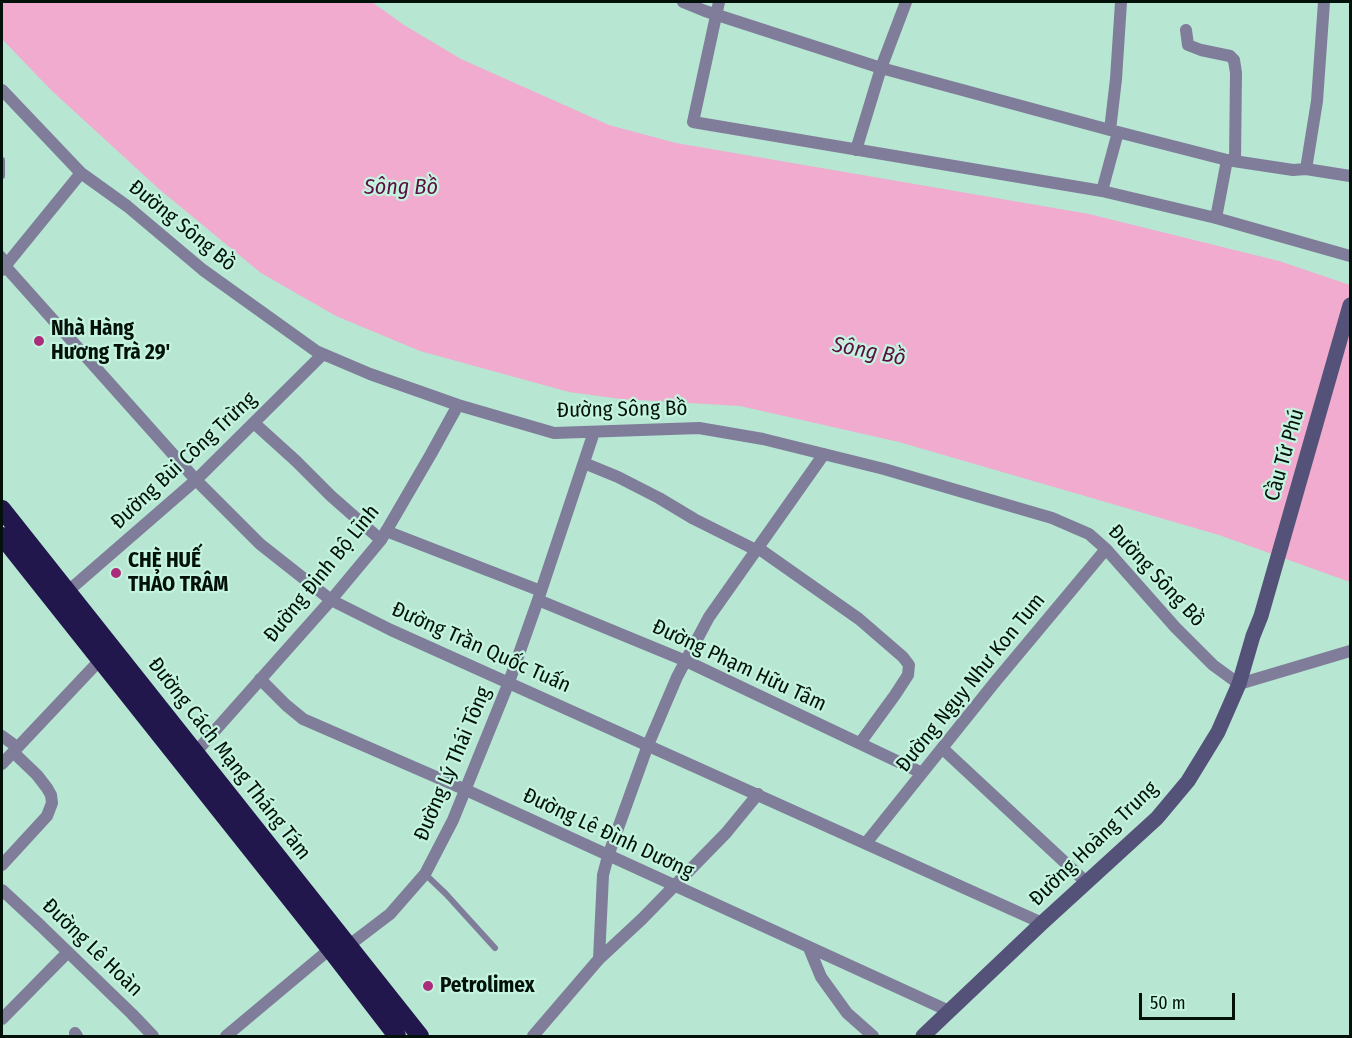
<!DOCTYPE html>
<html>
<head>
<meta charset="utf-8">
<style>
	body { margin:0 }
	#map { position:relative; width:1352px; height:1038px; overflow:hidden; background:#b7e6d2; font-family:"Fira Sans Condensed",sans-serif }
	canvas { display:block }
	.frame { position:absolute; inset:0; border:3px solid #02110a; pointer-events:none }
	.scale { position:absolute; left:1139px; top:993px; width:96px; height:27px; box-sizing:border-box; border:3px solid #02110a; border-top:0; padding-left:8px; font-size:18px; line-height:21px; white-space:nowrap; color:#02110a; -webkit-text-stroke:4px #c4f4df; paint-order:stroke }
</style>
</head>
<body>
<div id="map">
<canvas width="1352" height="1038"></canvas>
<div class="frame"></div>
<div class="scale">50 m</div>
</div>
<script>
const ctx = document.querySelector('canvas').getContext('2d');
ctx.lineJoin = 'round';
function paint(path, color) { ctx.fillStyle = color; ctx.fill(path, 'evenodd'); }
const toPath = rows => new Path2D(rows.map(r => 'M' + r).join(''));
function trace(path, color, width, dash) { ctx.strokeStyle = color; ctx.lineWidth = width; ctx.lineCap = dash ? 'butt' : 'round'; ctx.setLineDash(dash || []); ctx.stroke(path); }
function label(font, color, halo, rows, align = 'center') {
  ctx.font = font + ' "Fira Sans Condensed",sans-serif'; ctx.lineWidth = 4.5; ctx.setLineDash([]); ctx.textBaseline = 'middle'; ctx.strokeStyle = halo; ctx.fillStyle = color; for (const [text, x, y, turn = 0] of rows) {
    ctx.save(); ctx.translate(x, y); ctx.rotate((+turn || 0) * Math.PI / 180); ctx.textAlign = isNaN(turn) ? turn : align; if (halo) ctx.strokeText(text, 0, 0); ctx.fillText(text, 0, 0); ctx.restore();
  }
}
paint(toPath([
	[2,2,372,2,404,25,461,59,609,125,676,143,1089,214,1279,261,1350,285,1350,582,1219,535,899,442,740,406,621,399,569,392,420,351,336,316,261,273,159,189,51,90,2,39]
]), '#f0abcf');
trace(toPath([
	[2,160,2,176],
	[2,254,9,262],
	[425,874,446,894,495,948]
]), '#7f7d99', 6);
trace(toPath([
	[683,2,705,11,881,68,1110,130,1227,160,1293,170,1306,169,1350,176],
	[719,2,693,122,1102,191,1216,218,1350,256],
	[1186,30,1188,45,1201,50,1230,56,1234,60,1236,73,1235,161],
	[2,90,81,173,127,206,203,270,316,351,370,374,458,405,554,433,699,428,763,439,884,469,1052,518,1089,534,1106,549,1175,627,1213,665,1239,684,1350,651],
	[1110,130,1116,79,1121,2],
	[856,150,881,68,906,2],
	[1306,169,1317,101,1324,2],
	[1102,191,1118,132],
	[1216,218,1227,160],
	[5,266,196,480,260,544,331,600,391,630,1042,923],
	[2,270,81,173],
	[254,423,296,461,331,496,381,540],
	[584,463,618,477,659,498,694,519,756,550],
	[386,531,541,591],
	[758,548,859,619,903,657,909,665,908,675,895,695,860,743],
	[67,592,196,480,323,354],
	[538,600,686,661,922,773],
	[260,679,286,705,303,719,466,790,949,1011],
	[2,736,17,747],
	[942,748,1086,882],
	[195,753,331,600,381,540,431,454,458,405],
	[2,764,100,660],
	[866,843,995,682,1106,549],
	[2,865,47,816,52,803,51,795,47,788,37,775,13,752],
	[2,890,41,926,132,1014,153,1036],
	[348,946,390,914,425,874,453,820,509,682,538,600,594,432],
	[809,948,821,977,847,1013,873,1036],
	[599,959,603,875,608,856,648,745,677,677,709,617,824,454],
	[2,1019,68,952],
	[75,1033,77,1036],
	[226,1036,330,949],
	[533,1036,599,959,642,919,726,833,758,794]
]), '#7f7d99', 12);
trace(toPath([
	[923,1036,1042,923,1157,818,1188,781,1218,732,1239,684,1253,636,1261,616,1350,305]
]), '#545279', 15);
trace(toPath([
	[2,509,420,1036],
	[2,536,330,949,397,1036]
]), '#21174c', 18);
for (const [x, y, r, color] of [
	[39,341,6,"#ab2c7b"],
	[116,573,6,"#ab2c7b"],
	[428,986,6,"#ab2c7b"]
]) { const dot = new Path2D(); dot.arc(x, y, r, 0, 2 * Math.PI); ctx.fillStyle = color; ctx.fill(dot); trace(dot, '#c4f4df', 2); }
label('21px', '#02110a', '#c4f4df', [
	["Đường Sông Bồ",182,226,39],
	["Đường Sông Bồ",622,410,-1],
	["Cầu Tứ Phú",1285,455,-74],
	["Đường Bùi Công Trừng",184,461,-43],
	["Đường Đinh Bộ Lĩnh",322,574,-51],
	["Đường Sông Bồ",1156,576,47],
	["Đường Trần Quốc Tuấn",481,648,24],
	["Đường Phạm Hữu Tâm",739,666,25],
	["Đường Ngụy Như Kon Tum",971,683,-51],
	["Đường Cách Mạng Tháng Tám",229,759,52],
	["Đường Lý Thái Tông",453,764,-67],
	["Đường Lê Đình Dương",608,834,25],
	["Đường Hoàng Trung",1094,844,-44],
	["Đường Lê Hoàn",92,948,44]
]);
label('bold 21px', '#02110a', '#c4f4df', [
	["Nhà Hàng",51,329],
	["Hương Trà 29'",51,353],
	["CHÈ HUẾ",128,561],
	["THẢO TRÂM",128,585],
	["Petrolimex",440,986]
], 'left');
label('italic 22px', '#5e0f42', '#c4f4df', [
	["Sông Bồ",401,188],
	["Sông Bồ",869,352,11]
]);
</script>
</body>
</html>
